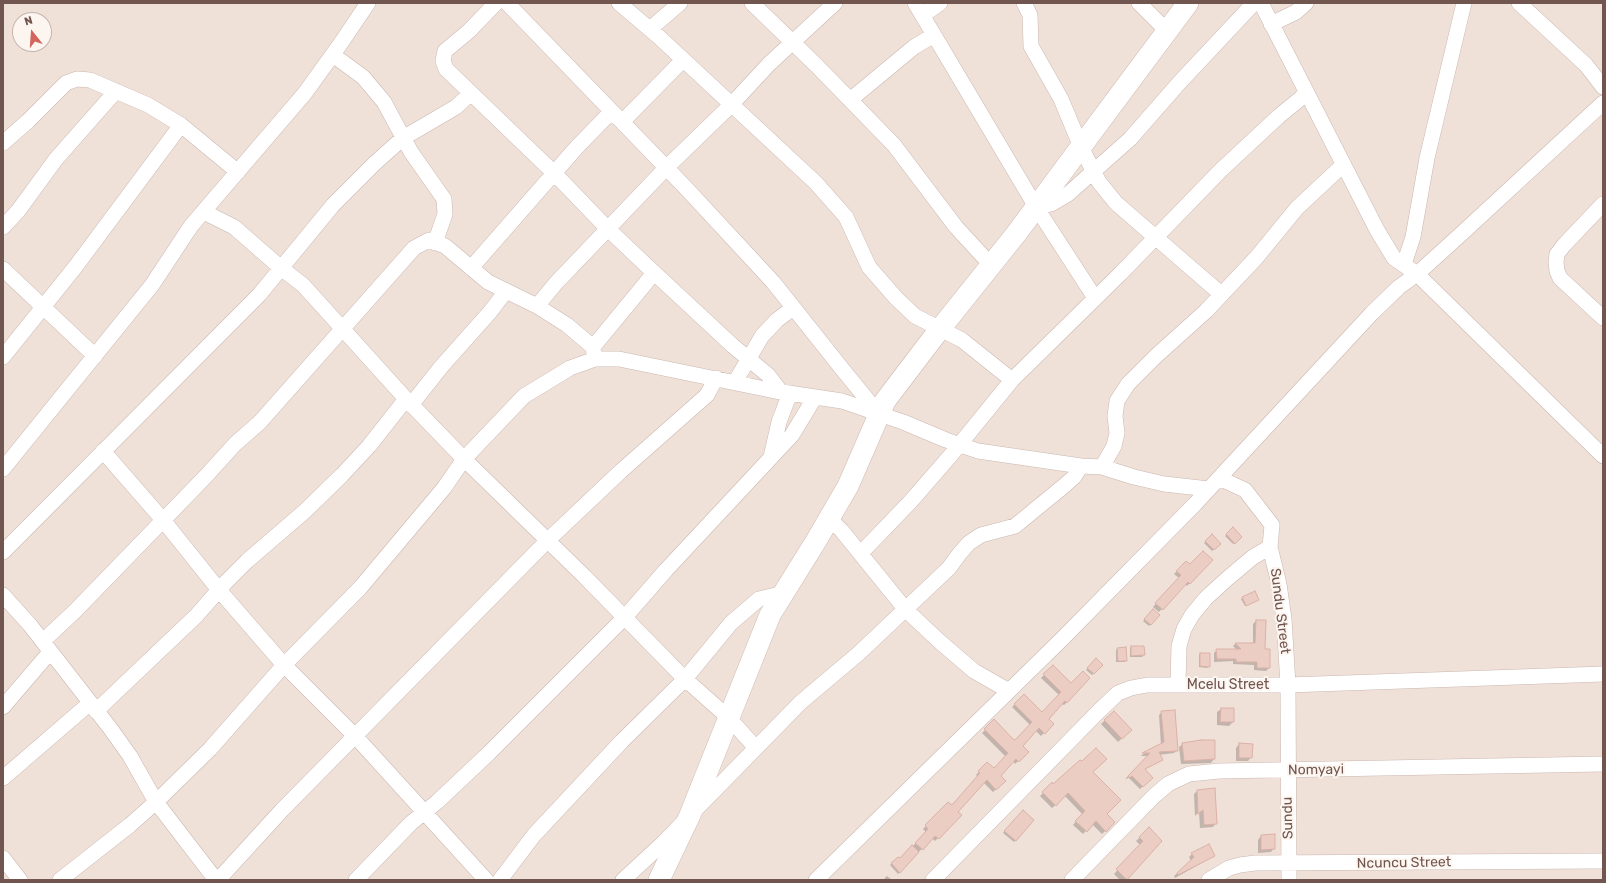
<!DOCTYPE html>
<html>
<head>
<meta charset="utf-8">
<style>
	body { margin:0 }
	#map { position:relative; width:1606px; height:883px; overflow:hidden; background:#faf0e9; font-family:Rubik,sans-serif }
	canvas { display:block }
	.frame { position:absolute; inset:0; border:4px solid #715650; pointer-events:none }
	.north { position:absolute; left:12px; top:12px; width:40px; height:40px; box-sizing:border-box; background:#fdf5ef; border:1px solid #c5b5af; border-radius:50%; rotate:343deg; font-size:11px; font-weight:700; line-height:16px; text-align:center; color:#715650 }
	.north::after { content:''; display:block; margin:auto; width:14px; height:18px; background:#d3645e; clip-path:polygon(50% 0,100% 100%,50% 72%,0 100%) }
</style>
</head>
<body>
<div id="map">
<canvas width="1606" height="883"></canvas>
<div class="frame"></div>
<div class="north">N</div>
</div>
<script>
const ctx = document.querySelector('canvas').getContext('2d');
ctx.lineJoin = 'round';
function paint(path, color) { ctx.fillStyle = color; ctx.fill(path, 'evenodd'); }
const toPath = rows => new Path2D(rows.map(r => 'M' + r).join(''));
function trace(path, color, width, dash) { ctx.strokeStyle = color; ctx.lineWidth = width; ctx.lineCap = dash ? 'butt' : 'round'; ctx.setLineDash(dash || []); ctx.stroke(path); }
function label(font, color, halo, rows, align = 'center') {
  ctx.font = font + ' Rubik,sans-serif'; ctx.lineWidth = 4; ctx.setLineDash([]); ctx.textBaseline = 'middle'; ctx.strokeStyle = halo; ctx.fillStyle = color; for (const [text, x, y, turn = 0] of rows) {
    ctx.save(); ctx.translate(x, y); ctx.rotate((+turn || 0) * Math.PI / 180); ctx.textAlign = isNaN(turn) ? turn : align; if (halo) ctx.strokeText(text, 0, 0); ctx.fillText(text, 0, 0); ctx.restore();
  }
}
paint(toPath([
	[3,3,1603,3,1603,880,3,880],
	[20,20,44,20,44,44,20,44]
]), '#f0e1d8');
paint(toPath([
	[1233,528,1241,537,1233,544,1225,536],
	[1212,535,1220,544,1212,551,1204,543],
	[1211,560,1187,586,1185,584,1159,612,1153,607,1179,578,1174,574,1186,562,1190,566],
	[1243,597,1256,601,1245,606,1241,599],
	[1153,610,1159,615,1149,626,1143,621],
	[1256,621,1269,668,1266,671,1254,670,1254,665,1233,664,1233,661,1214,662,1214,653,1217,650,1237,650,1233,646,1235,644,1253,644,1253,624],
	[1131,647,1144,655,1142,657,1130,657,1130,648],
	[1125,648,1126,660,1125,662,1116,662,1116,650,1117,649],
	[1200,654,1209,666,1207,668,1199,667,1199,655],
	[1096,659,1102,665,1092,675,1086,670],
	[1053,666,1067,702,1064,705,1062,704,1048,719,1053,724,1041,736,1036,731,1022,746,1027,752,1015,764,1013,761,999,776,1004,781,993,792,984,783,957,812,961,815,935,841,932,838,898,874,890,865,898,858,900,860,926,832,923,829,948,803,951,806,978,777,976,775,987,763,994,770,1006,757,982,733,994,721,1014,741,1016,740,1030,725,1012,707,1024,696,1042,713,1059,695,1041,678],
	[1221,709,1233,709,1233,722,1229,726,1217,725,1217,712],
	[1114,712,1130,730,1118,742,1101,724],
	[1162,712,1177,750,1174,753,1158,755,1161,760,1144,770,1152,778,1140,789,1129,778,1125,779,1149,756,1141,756,1143,754,1161,745,1159,715],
	[1183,744,1214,759,1211,763,1181,764,1179,747],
	[1239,744,1251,757,1248,761,1236,761,1236,748],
	[1091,772,1105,814,1114,822,1102,834,1092,824,1083,834,1073,825,1082,814,1065,796,1052,808,1040,796,1052,784,1053,785],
	[1197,791,1216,823,1213,827,1200,828,1199,812,1195,816,1194,794],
	[1023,811,1033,820,1014,842,1003,833],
	[1149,829,1161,841,1125,880,1120,880,1114,874,1140,845,1136,841],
	[1261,836,1274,848,1271,852,1258,853,1258,840],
	[1192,854,1214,856,1175,878,1174,876,1191,861,1189,857],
	[887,876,892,880,883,880]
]), '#0003');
const building = toPath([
	[1233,527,1242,537,1235,544,1226,534,1233,527],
	[1212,534,1221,544,1214,550,1205,541,1212,534],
	[1203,551,1213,560,1190,584,1188,582,1163,610,1155,603,1181,575,1176,571,1186,561,1190,564,1203,551],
	[1255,591,1259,600,1246,606,1242,597,1255,591],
	[1153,609,1160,615,1151,625,1144,619,1153,609],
	[1256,620,1266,620,1265,649,1270,649,1270,668,1257,668,1257,662,1236,662,1236,659,1217,659,1216,649,1241,649,1235,643,1255,643,1256,620],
	[1131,646,1144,646,1145,655,1131,656,1131,646],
	[1126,647,1127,661,1118,661,1117,648,1126,647],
	[1200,653,1210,653,1210,667,1200,666,1200,653],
	[1096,658,1103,665,1094,674,1087,668,1096,658],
	[1053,665,1071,683,1083,671,1090,678,1067,703,1065,701,1049,719,1054,724,1045,734,1039,728,1023,746,1029,752,1019,762,1016,759,1001,776,1006,781,996,790,987,780,958,812,962,815,939,839,935,836,923,850,915,843,928,829,925,825,948,802,952,805,980,773,978,771,987,762,994,768,1008,753,984,729,994,719,1014,740,1016,739,1032,722,1014,704,1024,694,1042,712,1061,692,1043,674,1053,665],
	[1221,708,1234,708,1234,722,1220,722,1221,708],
	[1175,710,1178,751,1159,752,1163,760,1145,769,1153,778,1143,787,1132,776,1129,778,1128,776,1150,753,1142,753,1164,742,1161,711,1175,710],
	[1114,711,1132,730,1122,739,1104,720,1114,711],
	[1201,740,1215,740,1215,759,1184,761,1182,743,1201,740],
	[1239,743,1253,744,1252,758,1239,758,1239,743],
	[1096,748,1107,759,1093,772,1121,800,1107,814,1115,822,1106,832,1096,821,1087,832,1075,821,1085,811,1068,793,1056,806,1042,792,1052,782,1053,784,1080,760,1082,761,1096,748],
	[1215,788,1217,824,1204,825,1203,810,1198,814,1197,790,1215,788],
	[1023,810,1034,820,1016,841,1004,831,1023,810],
	[1149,827,1162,841,1127,880,1116,869,1143,841,1139,837,1149,827],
	[1275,834,1275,849,1261,850,1261,835,1275,834],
	[1209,844,1215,856,1178,875,1177,873,1194,857,1191,853,1209,844],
	[912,845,919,852,900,873,891,863,898,857,900,858,912,845]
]);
paint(building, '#eccdc4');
trace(building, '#dcb1a7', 1);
const street = toPath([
	[496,3,469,31,445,51,443,61,446,69,554,173,608,229,648,267,733,346,768,375,781,392],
	[507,3,685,187,773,282,843,370,879,414],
	[619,3,659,37,816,183,846,217,869,267,896,298,915,316,962,340,1012,380],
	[752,3,816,65,894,145,956,227,991,265],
	[915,3,1036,207,1095,298],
	[1024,3,1030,15,1031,46,1061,99,1081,147,1099,182,1116,203,1221,294],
	[1139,3,1167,31],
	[1261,3,1377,230,1394,258,1417,274,1603,456],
	[1519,3,1586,65,1603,87],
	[923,15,940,3],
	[1271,24,1296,12,1306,3],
	[650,29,680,3],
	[333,55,363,77,384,102,411,152,444,199,445,214,435,243],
	[850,100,914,47,934,35],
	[622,122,683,60],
	[3,143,28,121,66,83,77,79,90,80,148,105,181,125,238,172],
	[1603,204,1564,245,1557,254,1556,262,1557,271,1560,278,1603,318],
	[1036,207,1051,204,1068,194,1130,139,1179,83,1254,3],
	[204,212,234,227,281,268,303,285,406,399,464,459,584,576,685,679,729,718,756,748],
	[3,227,18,211,56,159,116,91],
	[1404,264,1413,237,1427,158,1464,3],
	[471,268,576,148,611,112],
	[3,269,95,356],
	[537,306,556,283,666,168,731,105,769,64,835,3],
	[593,347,654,273],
	[3,357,76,266,181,125],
	[735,382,762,336,777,320,793,308],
	[411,405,441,367,490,312,506,291],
	[103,451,163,520,219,590,284,665,356,737,486,880],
	[771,457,779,422,790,393],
	[1102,467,1114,446,1117,433,1115,416,1117,401,1128,384,1156,356,1206,311,1256,258,1297,208,1343,165],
	[3,469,152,285,191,226,305,93,341,43,368,3],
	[1219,478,1245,490,1272,525,1270,547,1279,584,1284,619,1288,685,1289,880],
	[829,518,842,531,906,610,939,641,974,671,1009,691],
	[3,552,259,295,333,205,375,163,403,138,456,107,470,94],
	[861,553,911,501,951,455,1012,380,1121,273,1221,170,1279,116,1306,94],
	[3,595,30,625,110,728,130,756,156,802,216,880],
	[43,641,75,611,206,476,235,444,260,422,414,248,429,240,445,246,488,282,537,306,567,325,593,347,595,359],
	[1178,685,1179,646,1184,629,1192,615,1206,598,1228,578,1253,557,1270,547],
	[3,707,50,652],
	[96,711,196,616,225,583,247,561,305,511,342,475,369,446,406,399],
	[3,778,90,703],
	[3,858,20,880],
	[60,880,130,825,156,802,210,749,284,665,360,588,444,488,464,459,524,396,570,368,595,359,619,359,775,391,842,401,903,422,946,440,978,451,1081,466,1102,467,1134,477,1164,484,1209,489],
	[218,880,282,810,548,540,621,471,707,395,716,378],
	[356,880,411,823,437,802,489,753,625,617,666,570,792,435,815,397],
	[500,880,534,835,622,741,685,679,731,623,759,599,784,593],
	[623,880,661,845,801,702,858,654,949,568,960,553,969,543,981,535,1015,526,1065,485,1074,477,1081,466],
	[816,880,1063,638,1195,504,1372,313,1399,287,1417,274,1460,235,1603,103],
	[933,880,1099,711,1118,693,1131,688,1147,685,1288,685,1603,674],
	[1072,880,1154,796,1168,784,1189,774,1219,771,1603,764],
	[1209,880,1229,868,1240,865,1255,863,1603,861]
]);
const secondary = toPath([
	[659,880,690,815,770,615,816,541,848,486,885,401,936,334,1016,234,1188,3]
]);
trace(street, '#cab7b0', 16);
trace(secondary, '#ceb9b1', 22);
trace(street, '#fff', 15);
trace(secondary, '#fff', 21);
label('14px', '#715650', '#fdf5ef', [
	["Sundu Street",1280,611,83],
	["Mcelu Street",1228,685],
	["Nomyayi",1316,770,-1],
	["Sundu",1288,818,-91],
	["Ncuncu Street",1404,863,-1]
]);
</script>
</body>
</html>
